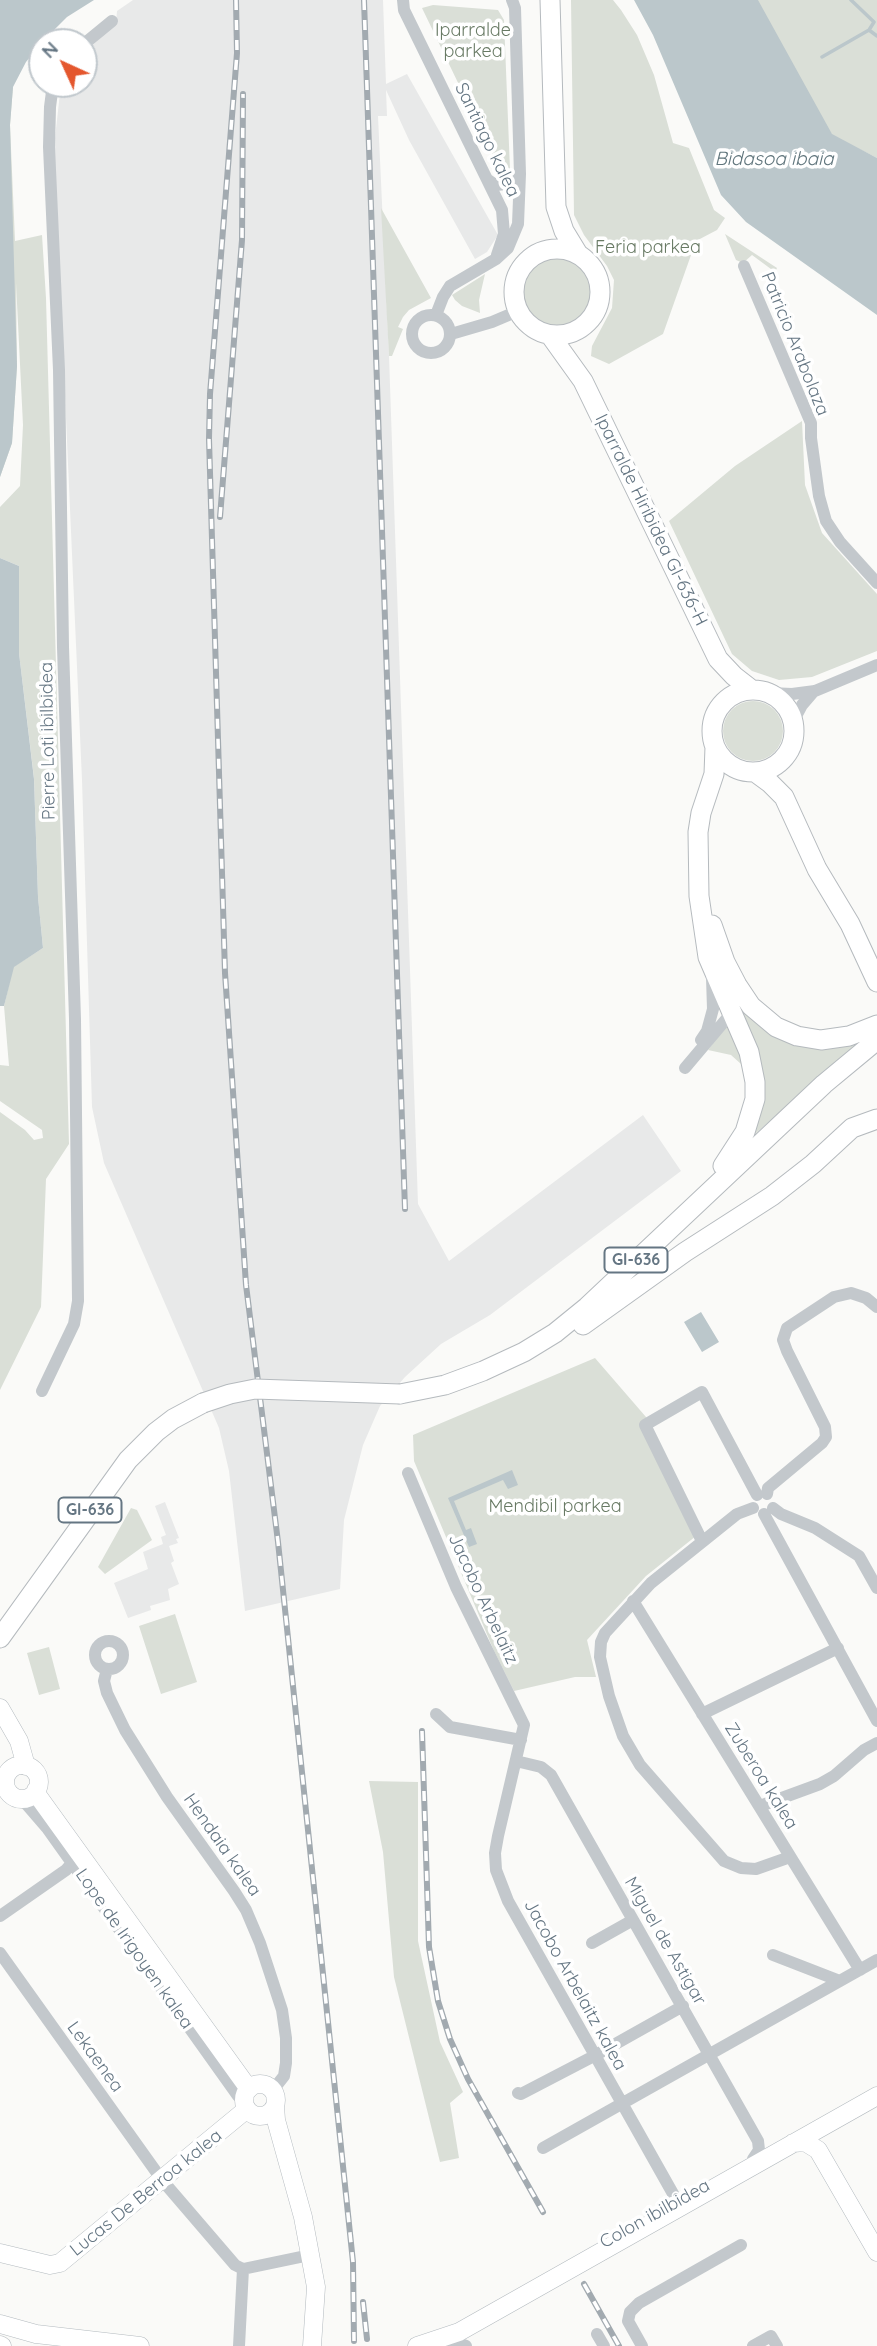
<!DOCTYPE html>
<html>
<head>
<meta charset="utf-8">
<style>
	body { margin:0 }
	#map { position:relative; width:877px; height:2346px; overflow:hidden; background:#fafaf8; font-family:Quicksand,sans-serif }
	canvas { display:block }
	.north { position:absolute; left:28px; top:28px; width:70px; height:70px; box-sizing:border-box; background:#fff; border:2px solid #c1c8cd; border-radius:50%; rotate:315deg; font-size:19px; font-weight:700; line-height:28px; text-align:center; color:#657683 }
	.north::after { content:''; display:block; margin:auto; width:24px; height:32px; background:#e4572e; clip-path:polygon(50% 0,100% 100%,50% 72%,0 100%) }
</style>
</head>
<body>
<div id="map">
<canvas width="877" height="2346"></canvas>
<div class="north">N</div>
</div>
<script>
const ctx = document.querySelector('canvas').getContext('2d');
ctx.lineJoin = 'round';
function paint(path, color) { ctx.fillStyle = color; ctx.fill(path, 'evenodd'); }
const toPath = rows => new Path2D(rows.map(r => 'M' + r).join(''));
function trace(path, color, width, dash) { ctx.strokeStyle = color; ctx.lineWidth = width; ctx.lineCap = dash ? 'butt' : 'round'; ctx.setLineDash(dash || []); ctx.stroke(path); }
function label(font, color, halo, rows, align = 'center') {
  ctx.font = font + ' Quicksand,sans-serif'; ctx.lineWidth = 7; ctx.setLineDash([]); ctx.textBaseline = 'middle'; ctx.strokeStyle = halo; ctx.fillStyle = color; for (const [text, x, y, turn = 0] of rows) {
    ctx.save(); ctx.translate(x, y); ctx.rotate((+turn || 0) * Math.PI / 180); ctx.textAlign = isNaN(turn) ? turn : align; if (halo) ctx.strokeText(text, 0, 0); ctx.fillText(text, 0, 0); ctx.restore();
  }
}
paint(toPath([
	[133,0,383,0,386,84,407,74,498,235,487,252,475,259,409,140,386,90,387,116,378,116,389,356,418,1204,449,1261,643,1115,681,1171,490,1315,441,1344,405,1377,380,1406,363,1445,344,1520,340,1589,245,1611,229,1471,219,1428,104,1163,92,1107,82,780,54,147,61,84,84,84,84,53,116,23,117,11],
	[165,1502,179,1538,176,1539,178,1543,169,1546,174,1561,171,1563,179,1584,168,1589,170,1600,150,1606,151,1610,128,1618,114,1583,148,1569,143,1552,163,1544,161,1537,166,1535,155,1506]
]), '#e8e9e9');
paint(toPath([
	[571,0,613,0,621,10,637,35,654,75,673,143,689,148,714,210,725,218,717,230,696,241,663,334,609,364,591,356,592,346,612,308,614,280,607,266,584,235,574,215],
	[734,0,877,0,877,158,833,136],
	[433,5,498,10,504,20,510,170,501,172,422,8],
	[13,87,10,125,15,241,42,235,46,298,69,1144,46,1179,41,1307,0,1390,0,1112,25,1130,34,1140,43,1138,42,1130,0,1101,0,1065,9,1066,4,1006,13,967,43,948,38,897,34,778,19,653,19,566,0,558,0,507,20,486,23,425,16,283,17,366,12,443,0,477,0,89],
	[381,208,431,298,409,310,403,317,398,327,403,329,392,356,389,356],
	[725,234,777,268,775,272,752,255,743,263,736,260],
	'522 292a35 35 0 1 1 70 0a35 35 0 1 1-70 0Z',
	[485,274,479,300,480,313,462,306,455,300,452,295],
	[802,421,805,485,822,533,877,594,877,651,812,677,779,680,752,671,732,654,669,521,735,466],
	'723 731a30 30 0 1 1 60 0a30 30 0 1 1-60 0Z',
	[736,994,765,1029,864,1038,746,1142,752,1129],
	[730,1020,750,1080,741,1064,731,1055,708,1050],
	[595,1358,646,1417,696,1536,646,1576,587,1640,596,1677,575,1677,514,1691,494,1651,414,1461,413,1435],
	[131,1508,137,1510,152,1540,105,1574,98,1567],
	[175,1614,197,1682,161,1694,139,1626],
	[49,1647,60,1689,39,1695,27,1653],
	[369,1781,418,1782,418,1941,440,2042,463,2092,450,2103,459,2158,440,2162,394,1977,383,1852]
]), '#dadfd7');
paint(toPath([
	[0,0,94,0,67,17,42,42,26,62,13,87,10,125,17,366,12,443,0,477],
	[634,0,758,0,832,134,877,158,877,315,746,222,721,195,653,35],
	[0,558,19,566,19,653,34,779,38,897,43,948,14,967,4,1006,0,1006],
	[701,1312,719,1342,702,1352,684,1322],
	[512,1470,518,1485,508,1489,503,1480,454,1501,466,1530,471,1528,477,1544,469,1547,448,1498]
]), '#bbc7cb');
trace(toPath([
	[851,0,874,22,869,30,877,36],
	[822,57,869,30]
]), '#bbc7cb', 3.5);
const secondary = toPath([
	[0,1708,19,1741,26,1766],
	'5 1782a17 17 0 1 1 34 0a17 17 0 1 1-34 0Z',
	[36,1790,38,1796,249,2089],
	'244 2100a16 16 0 1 1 32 0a16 16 0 1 1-32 0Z',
	[275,2106,276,2120,303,2217,316,2287,312,2346],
	[793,2143,805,2142,818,2150,877,2252],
	[0,2253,50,2265,60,2263,247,2109],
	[0,2324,36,2334,140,2346],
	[0,2345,2,2346],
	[417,2346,459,2332,877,2096]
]);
const primary = toPath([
	[550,0,556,207,564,231,578,254],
	'514 292a43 43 0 1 1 86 0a43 43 0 1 1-86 0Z',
	[550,335,583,381,718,659,734,676,752,690],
	'712 731a41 41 0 1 1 82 0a41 41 0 1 1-82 0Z',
	[715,747,714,774,701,813,698,832,699,896,708,957,749,1052,755,1082,755,1099,745,1132,723,1166],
	[755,772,770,783,784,797,817,869,850,924,877,982],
	[712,925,725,962,737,985,751,1006,776,1027,797,1036,821,1040,849,1036,877,1025],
	[583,1325,685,1252,772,1196,813,1164,852,1128,877,1119],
	[400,1394,445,1385,483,1371,524,1352,555,1333,587,1307,824,1084,877,1040],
	[0,1638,128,1460,156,1432,173,1419,203,1403]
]);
trace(secondary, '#b3babf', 19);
trace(primary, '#b5babe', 21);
trace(toPath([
	[403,0,404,10,502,210,504,234,497,255],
	[84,44,112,21],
	[488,180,495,185,507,184,520,174],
	[744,266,811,423,811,438,819,496,826,521,840,542,877,583],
	'412 334a19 19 0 1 1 38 0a19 19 0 1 1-38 0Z',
	[436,315,443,297,450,286,496,259,508,248,518,224,520,174,515,8,512,0],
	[451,334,492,322,518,311],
	[769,693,792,694,815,691,877,665],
	[793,722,802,705,814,691],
	[701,1040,707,1031,713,1009,712,977],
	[685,1068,728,1017,732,1008],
	[42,1391,74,1324,78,1301,75,1019,63,647,59,370,49,147,50,107,53,84],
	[408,1473,456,1587,524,1725,498,1836,495,1853,496,1870,508,1901,676,2199,677,2205,673,2211],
	[767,1494,768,1488,822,1443,826,1437,825,1427,787,1351,783,1340,787,1328,834,1297,851,1293,866,1298,877,1307],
	[753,1508,737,1514,651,1583,605,1633,601,1642,600,1657,609,1696,623,1736,640,1765,724,1861,741,1868,756,1869,790,1857],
	[773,1508,781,1514,815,1528,859,1556,877,1588],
	[764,1514,877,1721],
	[702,1541,645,1425,702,1392,757,1495],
	[633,1601,860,1970],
	'95 1655a14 14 0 1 1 28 0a14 14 0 1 1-28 0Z',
	[107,1669,104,1681,107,1693,125,1730,167,1797,234,1891,246,1910,260,1943,282,2010,286,2038,286,2063,284,2076,273,2090],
	[436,1714,450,1727,521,1740],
	[702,1714,838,1648],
	[516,1761,541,1767,551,1775,758,2141,759,2150,753,2159],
	[22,1799,47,1828,238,2096,244,2101],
	[760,1806,820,1784,834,1776,864,1750,877,1743],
	[0,1916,66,1870,72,1863],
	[592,1943,633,1920],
	[0,1953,162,2180,235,2265,243,2269],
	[773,1955,840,1981],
	[518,2093,521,2094,594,2056,683,2006],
	[543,2148,877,1960],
	[243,2269,310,2255],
	[597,2334,604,2346],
	[442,2344,455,2342,466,2346],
	[239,2346,243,2269],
	[642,2346,628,2321,630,2312,639,2303,741,2245],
	[753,2346,771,2336,777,2346]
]), '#c3c8cc', 12);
trace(secondary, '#fff', 18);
trace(primary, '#fff', 19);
const rail = toPath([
	[236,0,237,53,210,394,209,439,225,973,246,1285,278,1542,353,2262,354,2341],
	[364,0,405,1209],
	[220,517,242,240,243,94],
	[422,1731,429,1947,438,2001,450,2039,468,2079,543,2212],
	[584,2284,619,2346],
	[363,2302,367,2339]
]);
trace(rail, '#a2aab0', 6);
trace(rail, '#fff', 3.5, [10]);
const primaryBridge = toPath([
	[203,1403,230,1394,255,1389,400,1394]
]);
trace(primaryBridge, '#b5babe', 21, []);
trace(primaryBridge, '#fff', 19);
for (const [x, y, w] of [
	[636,1260,63],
	[90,1510,63]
]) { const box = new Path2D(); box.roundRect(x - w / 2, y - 12.5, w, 25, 5); ctx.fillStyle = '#fff'; ctx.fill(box); trace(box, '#657683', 2); }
label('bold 16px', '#657683', null, [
	["GI-636",636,1260],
	["GI-636",90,1510]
]);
label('18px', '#687a64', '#fff', [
	["Iparralde",473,31],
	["parkea",473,52],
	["Feria parkea",648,248],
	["Mendibil parkea",555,1507]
]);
label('18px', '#657683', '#fff', [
	["Santiago kalea",487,140,64],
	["Patricio Arabolaza",795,344,68],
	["Iparralde Hiribidea GI-636-H",651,520,64],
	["Pierre Loti ibilbidea",48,741,-91],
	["Jacobo Arbelaitz",483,1599,65],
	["Zuberoa kalea",761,1776,58],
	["Hendaia kalea",222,1845,55],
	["Miguel de Astigar",665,1941,60],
	["Lope de Irigoyen kalea",134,1949,55],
	["Jacobo Arbelaitz kalea",575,1985,61],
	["Lekaenea",95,2057,54],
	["Lucas De Berroa kalea",146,2193,-39],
	["Colon ibilbidea",655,2214,-29]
]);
label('italic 19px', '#60757c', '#fff', [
	["Bidasoa ibaia",774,159]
]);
</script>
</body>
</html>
